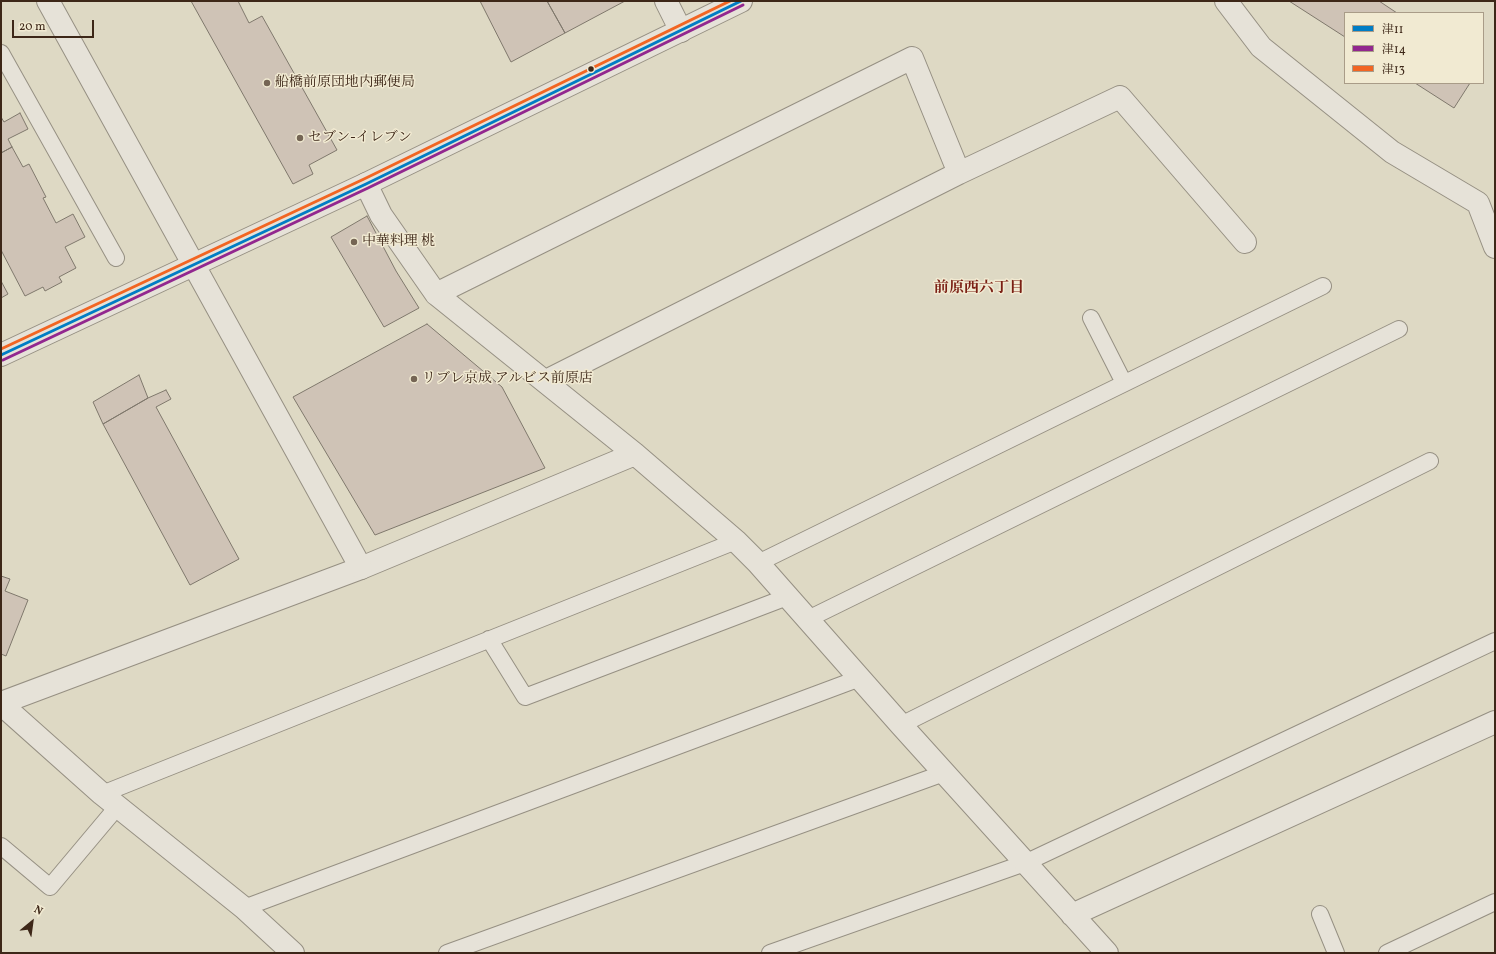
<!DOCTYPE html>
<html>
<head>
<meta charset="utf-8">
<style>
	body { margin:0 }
	#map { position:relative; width:1496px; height:954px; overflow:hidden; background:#ded9c4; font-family:Vollkorn,"Noto Serif JP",serif }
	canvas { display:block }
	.frame { position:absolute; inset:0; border:2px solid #3d2718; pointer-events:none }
	.legend { position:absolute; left:1344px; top:12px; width:140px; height:72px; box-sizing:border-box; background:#f1ead2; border:1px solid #a99c88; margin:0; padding:5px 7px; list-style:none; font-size:12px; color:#3d2718 }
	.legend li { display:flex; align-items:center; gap:8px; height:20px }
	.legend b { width:20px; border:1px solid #a99c88 }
	.north { position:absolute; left:12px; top:902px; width:40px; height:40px; -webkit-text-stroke:3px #f1ead2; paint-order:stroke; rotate:29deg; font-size:11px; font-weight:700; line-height:16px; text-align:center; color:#3d2718 }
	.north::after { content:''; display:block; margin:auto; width:14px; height:18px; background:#3d2718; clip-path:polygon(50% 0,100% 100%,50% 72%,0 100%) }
	.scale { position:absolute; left:12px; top:20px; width:82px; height:18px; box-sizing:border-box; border:2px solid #3d2718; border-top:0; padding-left:5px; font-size:12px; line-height:14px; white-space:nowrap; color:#3d2718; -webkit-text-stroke:3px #f1ead2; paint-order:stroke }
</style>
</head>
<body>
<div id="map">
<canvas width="1496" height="954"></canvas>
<div class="frame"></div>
<ul class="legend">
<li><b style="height:5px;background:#007dc5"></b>津11</li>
<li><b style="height:5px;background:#92278f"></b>津14</li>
<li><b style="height:5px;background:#f26522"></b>津13</li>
</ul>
<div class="north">N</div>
<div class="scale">20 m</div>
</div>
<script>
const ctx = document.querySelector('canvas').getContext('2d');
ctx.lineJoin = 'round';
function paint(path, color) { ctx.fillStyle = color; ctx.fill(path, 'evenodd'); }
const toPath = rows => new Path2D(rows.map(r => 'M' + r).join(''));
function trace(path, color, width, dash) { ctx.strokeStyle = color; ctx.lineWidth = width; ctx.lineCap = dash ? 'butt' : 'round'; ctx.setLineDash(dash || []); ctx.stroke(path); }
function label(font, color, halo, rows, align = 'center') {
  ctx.font = font + ' Vollkorn,"Noto Serif JP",serif'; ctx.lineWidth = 3; ctx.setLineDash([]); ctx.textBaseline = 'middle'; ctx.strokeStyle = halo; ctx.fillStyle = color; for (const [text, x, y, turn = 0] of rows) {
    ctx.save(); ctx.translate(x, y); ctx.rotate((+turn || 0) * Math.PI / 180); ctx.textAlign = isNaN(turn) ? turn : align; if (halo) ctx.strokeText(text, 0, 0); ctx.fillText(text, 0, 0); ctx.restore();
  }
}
const building = toPath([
	[191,1,238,1,249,23,262,16,337,150,309,165,313,174,293,184,191,1],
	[480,1,547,1,565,33,511,62,480,1],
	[547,1,625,1,565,33,547,1],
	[1289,1,1379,1,1397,13,1345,13,1345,37,1289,1],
	[1415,83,1470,83,1454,108,1415,83],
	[20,113,28,129,8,139,12,147,1,153,1,117,4,122,20,113],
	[12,147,23,167,29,164,46,197,43,198,56,223,73,214,85,237,65,247,76,268,59,277,62,282,45,291,43,287,25,296,1,250,1,153,12,147],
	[367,216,396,271,419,308,384,327,331,237,367,216],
	[1,281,8,294,1,298,1,281],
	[427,324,502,387,545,468,375,535,293,397,427,324],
	[139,375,148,398,103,424,93,402,139,375],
	[166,390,171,399,156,407,239,559,190,585,103,424,148,398,166,390],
	[1,576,10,579,5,591,28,600,6,656,1,654,1,576]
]);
paint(building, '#cfc3b6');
trace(building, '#7f786c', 1);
const service = toPath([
	[1,53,116,258],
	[1091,318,1124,383],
	[758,563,1323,286],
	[808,619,1399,329],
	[489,639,525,697,787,597],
	[901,725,1430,461],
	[102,794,736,541],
	[1,846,50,887,118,806],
	[244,908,860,678],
	[1320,914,1336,953],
	[447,953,944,773],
	[770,953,1025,863,1495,641],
	[1387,953,1495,902]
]);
const minor = toPath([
	[666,1,681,31],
	[1226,1,1261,47,1392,152,1478,203,1495,247],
	[366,184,381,215,436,294,635,454,736,541,758,563,901,725,1107,953],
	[436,294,912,58,959,173],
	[546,381,959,173,1120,97,1245,242],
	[1,703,361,568,635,454],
	[1,704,102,794,244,908,293,953],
	[1072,915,1495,722]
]);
const tertiary = toPath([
	[48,1,361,568],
	[1,355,366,184,741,1]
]);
trace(service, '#969083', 18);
trace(minor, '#969083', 24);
trace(tertiary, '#969083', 24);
trace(service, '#e6e2d8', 16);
trace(minor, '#e6e2d8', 22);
trace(tertiary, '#e6e2d8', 22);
trace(toPath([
	[1,355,366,184,741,1]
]), '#007dc5', 3);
trace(toPath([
	[3,360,368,188,743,5]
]), '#92278f', 3);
trace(toPath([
	[1,349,364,179,730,1]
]), '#f26522', 3);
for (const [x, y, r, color] of [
	[591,69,3.5,"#3d2718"],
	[267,83,4,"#756554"],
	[300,138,4,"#756554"],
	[354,242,4,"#756554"],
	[414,379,4,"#756554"]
]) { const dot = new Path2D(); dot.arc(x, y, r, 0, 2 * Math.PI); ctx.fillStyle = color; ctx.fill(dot); trace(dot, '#f1ead2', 1.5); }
label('14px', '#3d2718', '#f1ead2', [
	["船橋前原団地内郵便局",275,83],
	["セブン-イレブン",308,138],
	["中華料理 桃",362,242],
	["リブレ京成 アルビス前原店",422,379]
], 'left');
label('bold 15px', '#7a1f14', '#f1ead2', [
	["前原西六丁目",979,289]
]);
</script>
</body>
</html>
